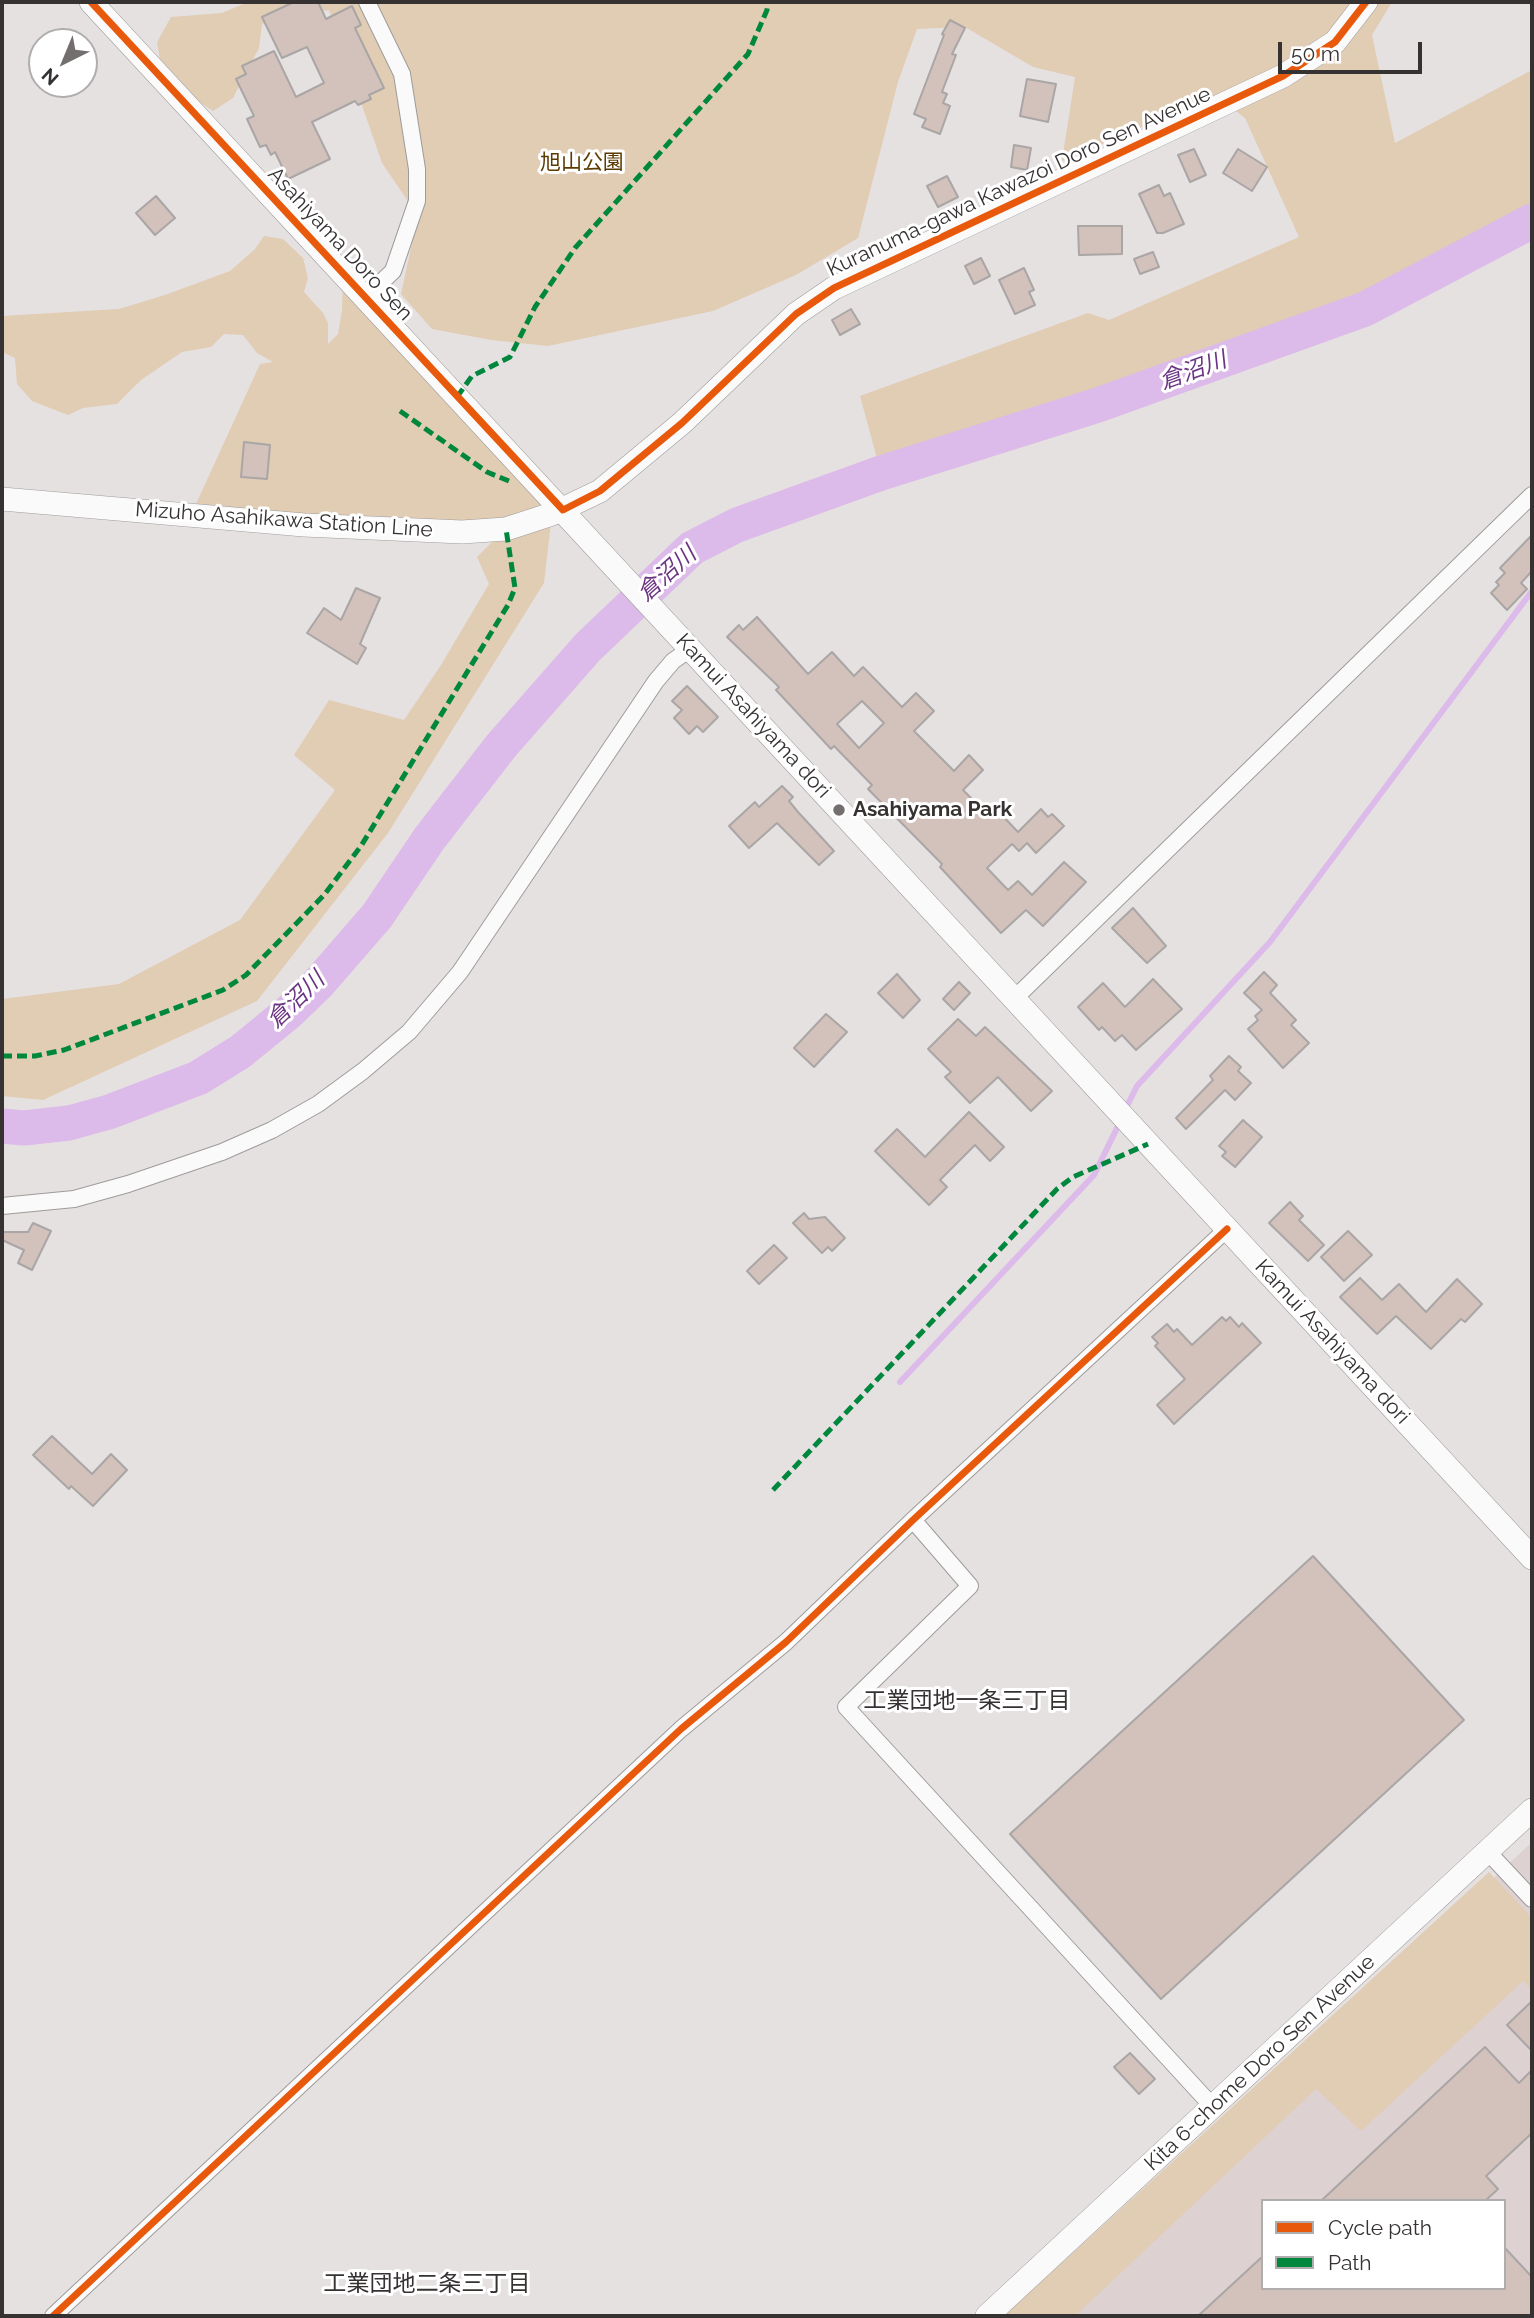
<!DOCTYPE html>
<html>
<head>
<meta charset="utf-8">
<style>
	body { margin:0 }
	#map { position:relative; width:1534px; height:2318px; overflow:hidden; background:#e6e1e1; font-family:Raleway,sans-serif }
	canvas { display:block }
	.frame { position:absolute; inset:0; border:4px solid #363232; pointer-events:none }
	.legend { position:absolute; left:1261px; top:2199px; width:245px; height:91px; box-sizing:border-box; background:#fff; border:2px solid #afadad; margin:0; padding:9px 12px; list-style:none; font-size:21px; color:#363232 }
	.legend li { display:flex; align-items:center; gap:14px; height:35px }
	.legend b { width:35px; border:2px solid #afadad }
	.north { position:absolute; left:28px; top:28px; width:70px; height:70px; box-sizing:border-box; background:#fff; border:2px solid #afadad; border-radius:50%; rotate:223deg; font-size:19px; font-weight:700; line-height:28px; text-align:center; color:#363232 }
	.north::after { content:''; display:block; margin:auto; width:24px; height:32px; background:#746f6f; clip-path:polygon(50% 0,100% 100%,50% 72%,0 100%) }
	.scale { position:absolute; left:1278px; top:42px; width:144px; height:32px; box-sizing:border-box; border:4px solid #363232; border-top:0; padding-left:9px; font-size:21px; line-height:24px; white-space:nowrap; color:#363232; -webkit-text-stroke:5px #fff; paint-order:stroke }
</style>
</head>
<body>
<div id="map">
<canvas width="1534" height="2318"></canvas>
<div class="frame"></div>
<ul class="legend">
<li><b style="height:9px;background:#e8590c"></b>Cycle path</li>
<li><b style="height:9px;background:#00873e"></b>Path</li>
</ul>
<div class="north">N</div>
<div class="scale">50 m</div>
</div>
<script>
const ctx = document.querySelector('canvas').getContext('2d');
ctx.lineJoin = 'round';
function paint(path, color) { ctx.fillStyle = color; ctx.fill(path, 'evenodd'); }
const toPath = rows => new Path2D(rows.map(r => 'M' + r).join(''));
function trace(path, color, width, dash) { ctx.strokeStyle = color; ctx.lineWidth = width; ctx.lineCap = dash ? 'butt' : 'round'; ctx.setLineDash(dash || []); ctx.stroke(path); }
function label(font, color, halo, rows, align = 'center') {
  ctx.font = font + ' Raleway,"Noto Sans JP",sans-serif'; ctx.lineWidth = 6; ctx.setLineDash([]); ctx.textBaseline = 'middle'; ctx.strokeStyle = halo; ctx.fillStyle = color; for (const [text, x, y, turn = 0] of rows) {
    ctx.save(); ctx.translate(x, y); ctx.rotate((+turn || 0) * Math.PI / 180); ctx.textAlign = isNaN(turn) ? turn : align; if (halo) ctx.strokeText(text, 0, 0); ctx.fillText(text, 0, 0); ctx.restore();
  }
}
paint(toPath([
	[1532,1842,1532,2316,1026,2316],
	[1263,2201,1504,2201,1504,2288,1263,2288]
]), '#ded1d2');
paint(toPath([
	[248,2,1392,2,1372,35,1395,143,1532,70,1532,221,1365,309,1098,405,881,473,860,396,1088,313,1109,320,1299,237,1245,118,1216,96,1062,161,1075,77,1033,67,965,27,917,29,898,82,858,238,796,275,713,311,548,346,491,340,432,329,401,294,418,216,382,163,329,10,262,24,259,48,233,98,213,111,190,96,160,60,157,42,171,17,222,13],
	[264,236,283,239,303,258,308,278,304,292,323,313,328,323,328,344,338,334,342,310,343,274,552,514,544,583,388,833,257,1001,43,1100,2,1096,2,999,119,984,240,920,335,790,294,755,329,700,404,720,441,665,489,584,477,557,505,529,191,515,260,364,273,362,257,353,243,335,224,334,211,347,182,352,141,380,117,404,83,408,68,415,32,401,17,384,15,358,2,352,2,316,119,309,165,295,230,271,255,249],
	[1489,1872,1532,1918,1532,1990,1523,1981,1361,2131,1316,2089,1075,2316,1004,2316]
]), '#e1ccb4');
trace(toPath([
	[1124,1112,1137,1086,1270,942,1532,591],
	[900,1382,1094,1175,1120,1122]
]), '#dcbae9', 6);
trace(toPath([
	[2,1126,24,1128,69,1123,109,1112,198,1078,240,1052,289,1012,318,984,377,916,429,839,501,746,588,647,692,548,737,525,881,473,1098,405,1365,309,1532,221]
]), '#dcbae9', 35);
const building = toPath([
	[294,2,318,2,326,19,352,6,361,25,355,28,384,88,369,95,371,99,358,105,355,101,312,122,330,159,288,179,275,152,271,155,266,145,260,147,247,119,254,116,236,79,246,74,242,66,274,51,296,97,324,83,307,47,282,58,262,17,294,2],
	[950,20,965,28,952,54,956,55,942,92,947,94,943,103,950,106,940,134,922,127,926,119,914,114,944,35,942,34,950,20],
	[1027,79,1056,84,1048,122,1020,116,1027,79],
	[1014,145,1031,148,1027,170,1011,167,1014,145],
	[1194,149,1206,175,1190,182,1178,155,1194,149],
	[1238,149,1267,167,1252,191,1223,173,1238,149],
	[947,176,958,197,938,207,927,186,947,176],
	[1159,185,1164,196,1170,193,1184,224,1163,233,1157,233,1139,194,1159,185],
	[156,196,175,218,155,235,136,213,156,196],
	[1078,226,1122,226,1122,254,1079,255,1078,226],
	[1153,252,1159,267,1140,274,1134,259,1153,252],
	[981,258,990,276,974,284,965,266,981,258],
	[1024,268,1034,290,1029,292,1035,305,1015,314,999,280,1024,268],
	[851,309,860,324,840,335,832,320,851,309],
	[244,442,270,445,267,479,241,477,244,442],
	[1532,535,1532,571,1521,583,1527,589,1507,610,1491,593,1499,585,1496,582,1505,573,1500,568,1532,535],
	[356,588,380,598,360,644,366,648,357,664,307,633,324,608,341,620,356,588],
	[757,617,808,674,832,652,854,676,863,667,902,707,916,693,934,711,914,731,954,771,969,755,983,770,963,790,991,818,998,811,1018,832,1041,809,1048,817,1052,814,1064,826,1036,853,1027,843,1019,851,1012,844,987,868,1008,890,1018,881,1032,895,1064,862,1086,882,1043,926,1026,910,1001,933,940,867,942,864,868,789,872,785,834,746,831,749,776,690,779,687,727,637,739,625,743,630,757,617],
	[862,701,884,723,859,748,837,724,862,701],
	[687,686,718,717,703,732,697,726,689,734,674,718,682,710,672,701,687,686],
	[782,786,793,797,789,801,798,812,834,851,819,865,777,823,749,848,729,826,755,802,759,807,782,786],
	[1133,908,1166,946,1147,963,1112,928,1133,908],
	[1264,972,1277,985,1270,993,1296,1020,1291,1025,1309,1043,1283,1068,1248,1029,1258,1020,1255,1016,1262,1010,1244,993,1264,972],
	[897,974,920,1000,903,1018,878,993,897,974],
	[1153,979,1182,1009,1136,1050,1122,1035,1115,1041,1102,1027,1099,1030,1078,1007,1103,983,1125,1007,1153,979],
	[959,982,970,993,954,1010,943,999,959,982],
	[826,1014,847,1032,814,1067,794,1048,826,1014],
	[958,1019,976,1036,985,1027,1052,1091,1031,1111,998,1077,970,1103,945,1077,951,1072,928,1049,958,1019],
	[1229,1056,1241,1067,1238,1071,1251,1083,1235,1100,1225,1090,1186,1129,1176,1118,1213,1080,1210,1076,1229,1056],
	[969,1112,1004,1147,990,1161,975,1145,940,1180,947,1187,929,1205,875,1151,897,1129,925,1157,969,1112],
	[1243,1120,1262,1137,1235,1167,1222,1156,1226,1152,1219,1146,1243,1120],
	[1290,1202,1303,1216,1299,1220,1324,1245,1308,1261,1269,1223,1290,1202],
	[804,1213,809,1219,825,1217,845,1238,832,1251,828,1247,822,1253,793,1223,804,1213],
	[33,1223,51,1231,32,1270,18,1263,24,1250,2,1240,2,1232,28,1232,33,1223],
	[1348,1231,1372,1255,1344,1281,1321,1257,1348,1231],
	[774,1245,787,1258,759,1284,747,1271,774,1245],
	[1360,1278,1382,1300,1399,1284,1426,1312,1457,1279,1482,1304,1465,1322,1461,1319,1431,1349,1396,1316,1377,1334,1340,1297,1360,1278],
	[1222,1317,1226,1321,1230,1317,1239,1327,1242,1323,1261,1343,1174,1424,1157,1405,1185,1379,1155,1346,1158,1343,1152,1337,1167,1324,1174,1332,1177,1329,1192,1345,1222,1317],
	[52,1436,92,1474,111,1454,127,1470,93,1506,71,1486,69,1489,33,1455,52,1436],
	[1313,1556,1464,1720,1161,1999,1010,1834,1313,1556],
	[1532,2001,1532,2051,1507,2025,1532,2001],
	[1485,2047,1519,2083,1532,2070,1532,2133,1486,2176,1498,2189,1485,2201,1321,2201,1485,2047],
	[1130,2053,1155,2079,1139,2094,1114,2067,1130,2053],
	[1504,2247,1532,2277,1532,2316,1198,2316,1263,2256,1263,2288,1504,2288,1504,2247]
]);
paint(building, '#d3c2bc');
trace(building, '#a9a6a5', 2);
const street = toPath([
	[365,298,393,271,417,201,417,169,402,74,367,2],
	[1014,999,1532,495],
	[2,1206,74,1199,128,1184,222,1152,272,1130,318,1104,363,1071,409,1032,460,972,656,681,673,661,690,649],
	[913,1520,970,1586,846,1707,1213,2107],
	[1488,1852,1532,1899],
	[53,2316,681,1729,786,1642,913,1520,1227,1229]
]);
const secondary = toPath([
	[91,2,1532,1558],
	[2,499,304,525,462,532,506,529,552,514,600,491,682,423,796,314,834,288,1283,76,1335,42,1366,2],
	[987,2316,1532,1810]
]);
trace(street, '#9e9b9b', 18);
trace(secondary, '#9e9b9b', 24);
trace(street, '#fbfafa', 16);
trace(secondary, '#fbfafa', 23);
trace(toPath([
	[457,397,472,376,510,357,535,307,575,248,748,54,767,10,768,2],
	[400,411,487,472,509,481],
	[2,1056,35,1056,64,1050,223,990,246,975,324,895,361,846,508,605,515,588,506,529],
	[773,1490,1057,1189,1073,1177,1148,1144]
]), '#00873e', 5, [10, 5]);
trace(toPath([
	[91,2,563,510,600,491,682,423,796,314,834,288,1283,76,1335,42,1366,2],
	[53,2316,681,1729,786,1642,913,1520,1227,1229]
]), '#e8590c', 7);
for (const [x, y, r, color] of [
	[839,810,7,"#746f6f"]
]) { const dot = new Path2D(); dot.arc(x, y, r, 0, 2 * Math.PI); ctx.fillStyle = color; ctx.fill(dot); trace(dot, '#fff', 2.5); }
label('21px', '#5c3a00', '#fff', [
	["旭山公園",582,163]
]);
label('21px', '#363232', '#fff', [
	["Kuranuma-gawa Kawazoi Doro Sen Avenue",1019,182,-25],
	["Asahiyama Doro Sen",340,244,47],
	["Mizuho Asahikawa Station Line",284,520,4],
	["Kamui Asahiyama dori",753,716,47],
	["Kamui Asahiyama dori",1332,1342,47],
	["Kita 6-chome Doro Sen Avenue",1260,2063,-43]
]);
label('bold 21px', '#363232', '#fff', [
	["Asahiyama Park",853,810]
], 'left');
label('italic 23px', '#6c3583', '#fff', [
	["倉沼川",1193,371,-20],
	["倉沼川",667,574,-42],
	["倉沼川",296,1000,-44]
]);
label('23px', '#363232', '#fff', [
	["工業団地一条三丁目",967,1701],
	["工業団地二条三丁目",427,2284]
]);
</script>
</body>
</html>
